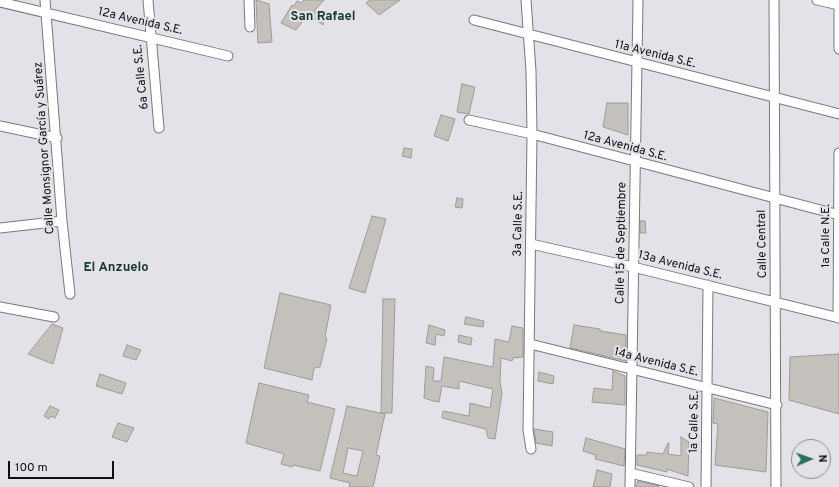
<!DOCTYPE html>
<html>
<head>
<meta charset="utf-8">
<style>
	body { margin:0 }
	#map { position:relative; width:839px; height:487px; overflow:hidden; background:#e2e2e8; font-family:Overpass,sans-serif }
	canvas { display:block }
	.north { position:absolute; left:791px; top:439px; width:40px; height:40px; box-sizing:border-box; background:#e2e2e8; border:1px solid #8d8d91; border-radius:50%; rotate:88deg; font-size:11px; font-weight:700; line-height:16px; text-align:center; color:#0d0e0f }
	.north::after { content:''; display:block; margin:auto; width:14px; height:18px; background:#296d5f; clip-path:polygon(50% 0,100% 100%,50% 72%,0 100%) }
	.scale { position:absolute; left:8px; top:461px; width:106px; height:18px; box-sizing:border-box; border:2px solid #0d0e0f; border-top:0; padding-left:5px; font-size:12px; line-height:14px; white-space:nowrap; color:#0d0e0f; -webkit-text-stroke:3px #e2e2e8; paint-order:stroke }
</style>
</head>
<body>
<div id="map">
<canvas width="839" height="487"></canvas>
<div class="north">N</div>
<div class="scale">100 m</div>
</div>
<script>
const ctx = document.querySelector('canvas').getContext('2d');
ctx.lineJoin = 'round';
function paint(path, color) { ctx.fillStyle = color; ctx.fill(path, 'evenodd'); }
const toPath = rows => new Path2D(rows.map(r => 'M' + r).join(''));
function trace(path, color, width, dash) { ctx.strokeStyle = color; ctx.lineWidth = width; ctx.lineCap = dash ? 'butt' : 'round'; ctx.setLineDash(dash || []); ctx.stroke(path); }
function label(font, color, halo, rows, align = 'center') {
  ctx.font = font + ' Overpass,sans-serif'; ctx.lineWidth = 4; ctx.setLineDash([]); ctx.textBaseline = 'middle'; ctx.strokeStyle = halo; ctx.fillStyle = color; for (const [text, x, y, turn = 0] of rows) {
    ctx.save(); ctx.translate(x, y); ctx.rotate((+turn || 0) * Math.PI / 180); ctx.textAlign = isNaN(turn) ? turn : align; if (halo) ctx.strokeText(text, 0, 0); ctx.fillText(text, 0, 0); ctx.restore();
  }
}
const building = toPath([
	[256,0,269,4,272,42,258,43,256,0],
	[304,0,324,0,314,11,322,16,327,11,323,25,308,14,296,30,281,23,292,5,294,6,297,1,301,3,304,0],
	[370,0,400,0,379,15,366,3,370,0],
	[462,84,475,87,469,114,457,112,462,84],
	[607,103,628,103,628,135,603,127,607,103],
	[441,115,455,119,448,141,434,136,441,115],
	[404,148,412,149,411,158,402,156,404,148],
	[457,198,463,199,462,208,455,207,457,198],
	[372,216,386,219,365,293,349,288,372,216],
	[640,221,645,221,646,233,640,233,640,221],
	[280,293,331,305,325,337,327,338,320,367,314,368,312,380,264,368,280,293],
	[383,299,395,299,392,413,381,413,383,299],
	[466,317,484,321,483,327,464,324,466,317],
	[52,324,63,328,53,364,28,354,52,324],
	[429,325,445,330,444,336,436,334,435,345,426,343,429,325],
	[574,325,600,329,600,331,626,335,626,361,570,348,574,325],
	[512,326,523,328,523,357,513,358,512,361,501,358,500,383,502,393,495,439,488,438,486,429,442,418,443,411,469,416,470,403,490,408,493,389,459,381,459,389,442,386,439,402,433,401,424,398,426,366,434,368,433,381,441,381,444,357,493,367,495,339,509,342,512,326],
	[459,335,472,338,471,345,458,342,459,335],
	[127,345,141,350,136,360,123,356,127,345],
	[839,354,839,414,789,400,790,357,839,354],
	[613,371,625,376,625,405,592,402,594,388,612,390,613,371],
	[539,372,554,376,553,384,538,381,539,372],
	[100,374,126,383,122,394,96,386,100,374],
	[259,383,309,395,307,402,335,409,320,471,293,465,292,467,281,464,284,454,246,443,259,383],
	[714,398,768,412,766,472,715,465,718,424,713,423,714,398],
	[50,406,59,410,55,418,51,416,49,419,44,416,50,406],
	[347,406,385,414,376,455,380,456,373,487,349,487,350,483,330,478,347,406],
	[348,448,363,451,357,476,343,473,348,448],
	[118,423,134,428,127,442,112,437,118,423],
	[534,429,553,432,552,446,536,443,534,429],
	[681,437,689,442,688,476,667,469,667,472,637,465,637,455,647,455,647,452,663,454,668,443,669,443,668,454,681,456,681,437],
	[586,438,625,449,624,466,595,459,596,455,583,451,586,438],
	[597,470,612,474,610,487,593,487,597,470],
	[638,481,659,486,658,487,636,487,638,481]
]);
paint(building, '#c4c0bc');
trace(building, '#9e9a96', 1);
const minor = toPath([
	[45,0,62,221,70,294],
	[148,0,159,128],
	[249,0,250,27],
	[526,0,531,71,532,134,528,430,531,449],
	[774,0,776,487],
	[817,0,839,5],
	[839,0,839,49],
	[0,2,228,56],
	[474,20,839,114],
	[469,120,532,134,839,215],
	[0,126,57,138],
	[0,228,62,221],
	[531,244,633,267,839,318],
	[0,307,54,317],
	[838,318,839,153],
	[530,344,777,405],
	[630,473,689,487],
	[630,487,638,0],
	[706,487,708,285]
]);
trace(minor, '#78787d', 11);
trace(minor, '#fff', 9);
label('12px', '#0d0e0f', '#e2e2e8', [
	["12a Avenida S.E.",140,22,13],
	["11a Avenida S.E.",655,55,14],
	["6a Calle S.E.",142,77,-96],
	["12a Avenida S.E.",625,147,15],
	["Calle Monsignor García y Suárez",45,148,-94],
	["3a Calle S.E.",519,224,-89],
	["1a Calle N.E.",827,236,-90],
	["Calle 15 de Septiembre",622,243,-89],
	["Calle Central",763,244,-91],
	["13a Avenida S.E.",680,266,14],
	["14a Avenida S.E.",656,363,14],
	["1a Calle S.E.",695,422,-89]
]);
label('bold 13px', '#16362f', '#e2e2e8', [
	["San Rafael",323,17],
	["El Anzuelo",116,268]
]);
</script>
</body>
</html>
